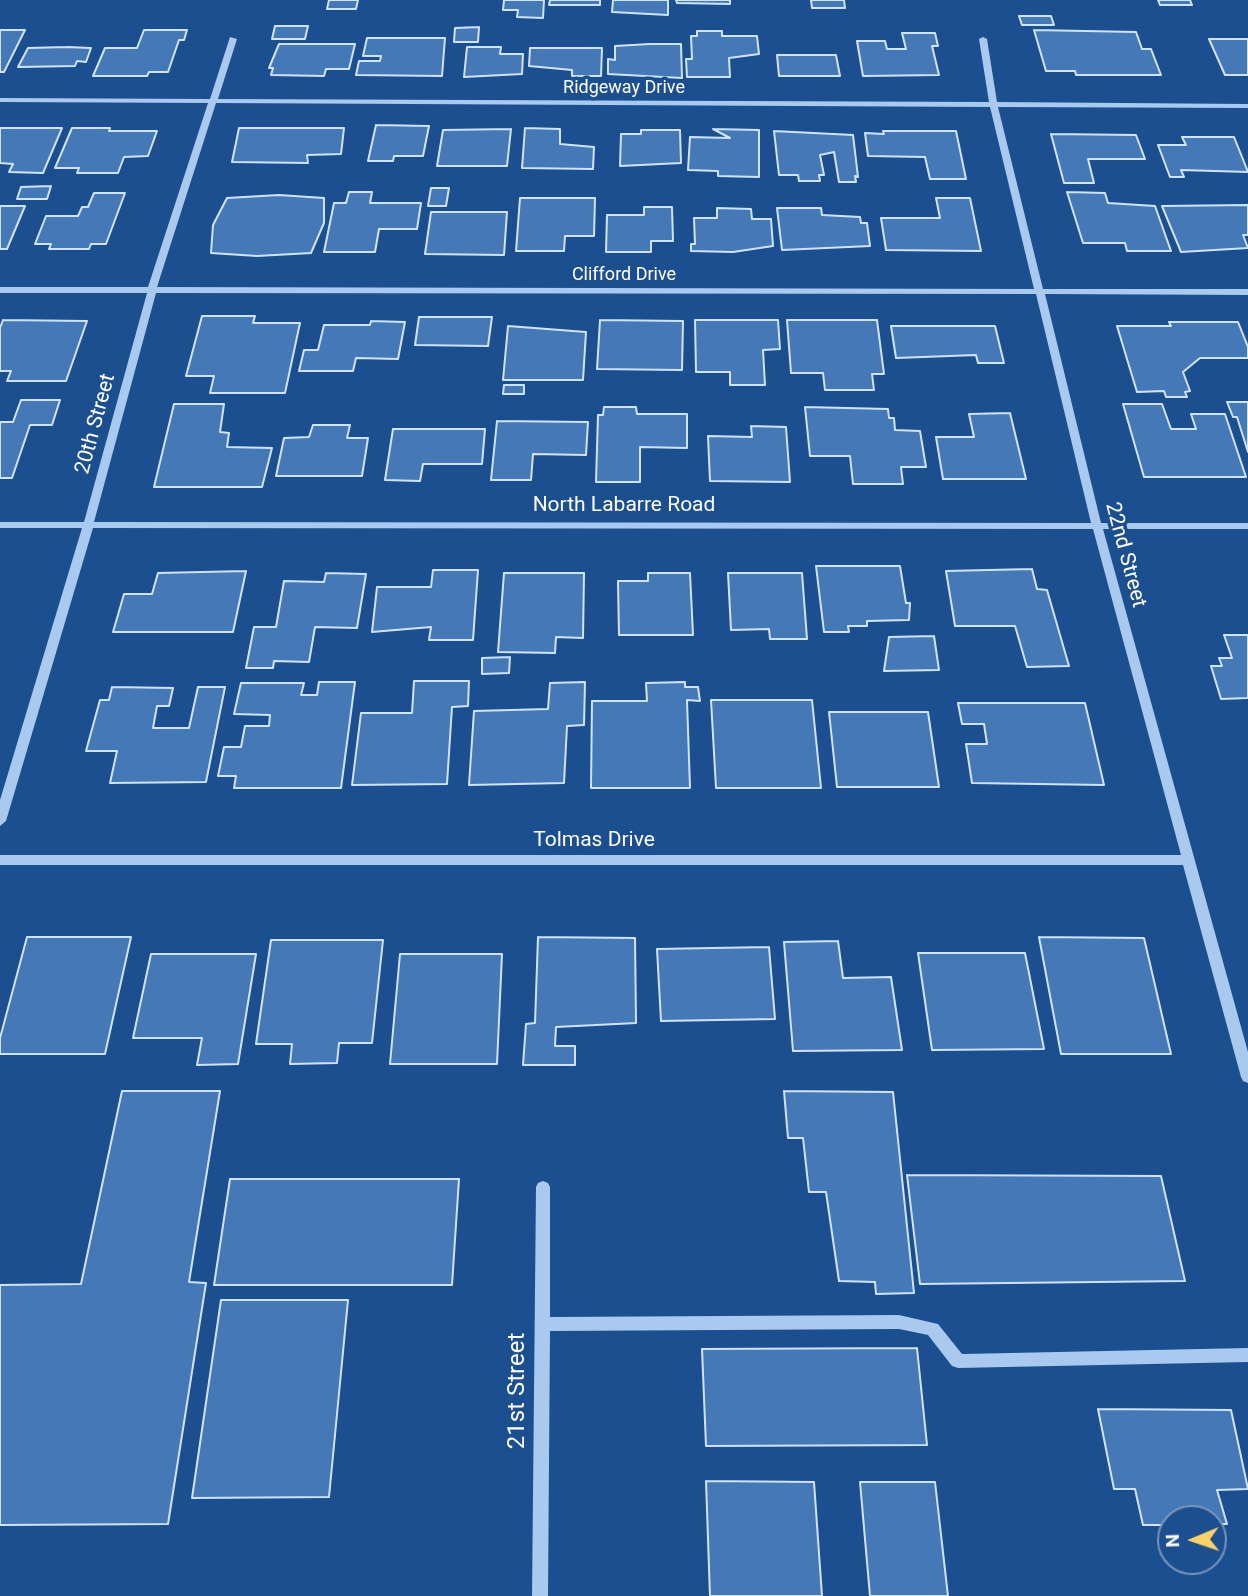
<!DOCTYPE html>
<html>
<head>
<meta charset="utf-8">
<style>
	body { margin:0 }
	#map { position:relative; width:1248px; height:1596px; overflow:hidden; background:#1b4f8f; font-family:Roboto,sans-serif }
	canvas { display:block }
	.north { position:absolute; left:1157px; top:1505px; width:70px; height:70px; box-sizing:border-box; background:#1b4f8f; border:2px solid #7695bc; border-radius:50%; rotate:268deg; font-size:19px; font-weight:700; line-height:28px; text-align:center; color:#fff }
	.north::after { content:''; display:block; margin:auto; width:24px; height:32px; background:#ffd166; clip-path:polygon(50% 0,100% 100%,50% 72%,0 100%) }
</style>
</head>
<body>
<div id="map">
<canvas width="1248" height="1596"></canvas>
<div class="north">N</div>
</div>
<script>
const ctx = document.querySelector('canvas').getContext('2d');
ctx.lineJoin = 'round';
function paint(path, color) { ctx.fillStyle = color; ctx.fill(path, 'evenodd'); }
const toPath = rows => new Path2D(rows.map(r => 'M' + r).join(''));
function trace(path, color, width, dash) { ctx.strokeStyle = color; ctx.lineWidth = width; ctx.lineCap = dash ? 'butt' : 'round'; ctx.setLineDash(dash || []); ctx.stroke(path); }
function label(font, color, halo, rows, align = 'center') {
  ctx.font = font + ' Roboto,sans-serif'; ctx.lineWidth = 7; ctx.setLineDash([]); ctx.textBaseline = 'middle'; ctx.strokeStyle = halo; ctx.fillStyle = color; for (const [text, x, y, turn = 0] of rows) {
    ctx.save(); ctx.translate(x, y); ctx.rotate((+turn || 0) * Math.PI / 180); ctx.textAlign = isNaN(turn) ? turn : align; if (halo) ctx.strokeText(text, 0, 0); ctx.fillText(text, 0, 0); ctx.restore();
  }
}
const building = toPath([
	[329,0,358,0,356,9,327,9,329,0],
	[504,0,544,0,543,18,517,17,518,10,503,10,504,0],
	[550,0,600,0,600,5,549,5,550,0],
	[613,0,668,0,668,15,612,12,613,0],
	[676,0,730,0,730,4,677,3,676,0],
	[811,0,844,0,845,8,812,8,811,0],
	[1158,0,1190,0,1192,5,1160,5,1158,0],
	[1019,16,1051,16,1054,25,1022,25,1019,16],
	[275,26,308,26,305,39,272,39,275,26],
	[479,27,478,42,454,42,455,28,479,27],
	[0,30,25,30,4,72,0,72,0,30],
	[144,30,187,30,184,40,179,40,168,72,149,72,147,76,93,76,105,48,137,48,144,30],
	[1034,30,1136,32,1142,49,1151,49,1161,75,1076,75,1075,71,1046,71,1034,30],
	[697,31,722,31,722,36,757,36,759,54,729,58,730,77,687,77,686,59,692,59,691,36,697,36,697,31],
	[902,33,935,33,938,46,932,46,939,75,863,76,857,41,885,41,887,49,906,49,902,33],
	[367,38,445,38,442,76,356,75,359,61,380,61,381,56,363,56,367,38],
	[1209,39,1248,39,1248,75,1225,75,1209,39],
	[279,44,355,44,349,69,326,69,324,76,271,75,273,68,269,68,279,44],
	[650,44,681,44,682,78,608,74,608,59,615,60,615,46,650,44],
	[67,47,91,48,86,62,77,61,75,66,18,67,28,48,67,47],
	[467,47,501,47,500,54,523,54,522,74,464,77,467,47],
	[530,48,602,48,601,76,572,76,572,70,529,66,530,48],
	[777,55,836,55,840,76,779,76,777,55],
	[376,125,429,126,423,156,394,156,393,161,368,161,376,125],
	[0,128,62,128,43,173,9,172,13,164,0,163,0,128],
	[72,128,110,128,109,131,157,131,148,156,124,157,118,173,77,173,79,168,55,168,72,128],
	[239,128,344,128,341,154,307,155,308,163,232,162,239,128],
	[525,128,560,129,560,144,594,147,593,169,522,168,525,128],
	[511,129,507,166,437,166,443,130,511,129],
	[713,129,759,130,759,177,718,176,718,171,688,170,690,137,730,138,713,129],
	[641,130,680,130,681,163,620,166,621,134,641,134,641,130],
	[774,131,853,135,858,177,855,176,856,182,839,182,834,152,820,155,824,175,819,175,820,181,799,181,798,175,779,175,774,131],
	[883,131,956,131,966,179,930,179,925,157,868,156,865,133,884,134,883,131],
	[1051,134,1136,135,1145,159,1088,159,1094,183,1064,183,1051,134],
	[1182,137,1234,137,1248,172,1181,170,1184,177,1170,177,1158,145,1186,145,1182,137],
	[51,186,47,199,17,199,21,187,51,186],
	[431,188,449,188,446,206,428,206,431,188],
	[349,192,372,192,370,203,421,203,417,229,379,229,375,252,324,252,334,203,346,203,349,192],
	[1067,192,1105,193,1108,203,1155,206,1171,251,1127,251,1125,243,1083,243,1067,192],
	[94,193,125,193,106,244,91,244,89,249,49,249,51,244,35,244,46,216,78,216,82,207,88,207,94,193],
	[279,195,324,198,324,223,311,253,257,256,211,253,213,225,227,198,279,195],
	[520,198,595,198,594,236,565,236,564,251,516,251,520,198],
	[936,198,970,198,981,251,886,250,881,218,940,218,936,198],
	[1248,205,1248,235,1243,235,1248,248,1181,252,1162,206,1248,205],
	[0,206,25,206,7,249,0,249,0,206],
	[644,207,672,207,673,241,651,241,651,252,606,252,607,215,644,215,644,207],
	[717,208,751,209,752,219,771,219,773,246,733,252,691,251,691,244,695,244,694,218,717,218,717,208],
	[777,208,821,208,822,215,860,217,861,223,867,223,870,246,782,250,777,208],
	[431,212,507,212,504,255,425,254,431,212],
	[202,316,255,316,253,323,300,323,285,393,210,393,214,376,186,376,202,316],
	[419,317,492,317,488,346,415,345,419,317],
	[3,320,87,321,66,381,7,381,11,371,0,371,0,328,3,320],
	[600,320,683,321,682,370,597,369,600,320],
	[695,320,778,320,780,349,763,350,765,385,730,385,730,372,696,372,695,320],
	[787,320,877,320,884,374,872,374,874,390,825,390,823,373,791,373,787,320],
	[371,321,405,322,398,359,356,358,353,371,299,371,304,350,318,350,324,325,370,325,371,321],
	[1169,322,1238,322,1248,347,1248,358,1200,358,1183,372,1190,391,1185,392,1187,397,1166,397,1164,391,1137,392,1117,326,1171,326,1169,322],
	[508,326,586,332,583,380,503,380,508,326],
	[891,326,995,326,1004,363,978,363,976,355,896,358,891,326],
	[504,385,524,385,524,394,503,394,504,385],
	[21,400,60,400,52,425,30,425,12,478,0,478,0,422,13,422,21,400],
	[1227,402,1248,402,1248,452,1237,417,1233,417,1227,402],
	[174,404,224,404,220,432,229,433,227,447,272,448,262,487,154,487,174,404],
	[1123,404,1162,404,1171,429,1196,429,1191,414,1225,414,1246,477,1144,477,1123,404],
	[604,407,636,407,637,414,687,414,687,448,640,447,640,482,596,482,598,415,603,415,604,407],
	[805,407,888,409,889,418,894,418,895,430,920,431,926,467,901,467,903,484,853,484,850,456,810,456,805,407],
	[1010,413,1026,479,943,479,936,437,974,437,969,414,1010,413],
	[497,421,588,422,586,455,533,454,531,480,491,480,497,421],
	[313,425,350,425,347,438,368,438,362,476,276,476,284,438,309,437,313,425],
	[751,426,786,427,790,482,710,481,708,436,752,437,751,426],
	[393,429,485,429,482,464,423,464,420,481,385,480,393,429],
	[816,566,900,566,906,603,910,603,909,620,867,621,867,626,848,626,849,632,824,632,816,566],
	[1032,569,1037,589,1047,590,1069,666,1027,667,1015,626,955,626,946,571,1032,569],
	[433,570,478,570,473,640,429,640,431,627,372,632,377,587,431,587,433,570],
	[246,571,233,632,113,632,124,594,152,594,158,573,246,571],
	[326,573,366,574,357,628,315,627,309,662,274,661,273,668,246,668,254,627,276,627,284,581,324,582,326,573],
	[504,573,584,573,583,638,556,637,555,653,498,652,504,573],
	[648,573,690,573,693,635,619,635,618,581,648,581,648,573],
	[728,573,802,573,807,639,770,639,769,629,731,630,728,573],
	[1224,635,1248,635,1248,698,1221,699,1211,666,1222,666,1219,658,1232,658,1224,635],
	[934,636,939,670,884,671,889,637,934,636],
	[510,657,509,673,482,674,482,658,510,657],
	[414,681,469,681,468,706,452,707,447,784,352,785,361,713,412,713,414,681],
	[319,682,355,682,341,788,234,788,236,776,218,776,224,747,241,747,245,726,269,726,270,715,234,714,241,683,304,683,301,695,317,695,319,682],
	[585,682,584,725,567,726,564,783,469,785,474,711,548,709,550,683,585,682],
	[685,682,685,687,698,687,700,701,687,700,690,788,591,788,592,701,647,701,646,683,685,682],
	[112,687,173,688,169,706,157,706,153,728,189,728,198,687,225,687,206,782,110,783,117,751,86,751,100,700,109,700,112,687],
	[711,700,812,700,821,788,716,788,711,700],
	[958,703,1085,703,1104,785,972,783,966,744,987,744,984,724,962,724,958,703],
	[829,712,928,712,939,787,837,787,829,712],
	[27,937,131,937,105,1054,0,1054,0,1038,27,937],
	[538,937,635,938,636,1023,556,1027,555,1046,575,1046,575,1065,523,1065,526,1024,535,1023,538,937],
	[1039,937,1144,938,1171,1054,1061,1054,1039,937],
	[271,940,383,940,372,1043,339,1043,337,1063,290,1064,292,1044,256,1044,271,940],
	[838,941,843,978,891,977,902,1050,793,1051,784,942,838,941],
	[769,947,775,1019,661,1021,657,949,769,947],
	[918,953,1025,953,1044,1049,932,1050,918,953],
	[151,954,256,954,238,1064,197,1065,202,1038,133,1038,151,954],
	[400,954,502,954,497,1064,390,1064,400,954],
	[122,1091,220,1091,189,1282,206,1283,168,1524,0,1525,0,1285,81,1284,122,1091],
	[784,1091,893,1092,914,1293,876,1294,875,1282,839,1281,826,1192,809,1192,803,1138,788,1138,784,1091],
	[907,1175,1161,1176,1185,1281,920,1284,907,1175],
	[230,1179,459,1179,452,1285,214,1285,230,1179],
	[221,1300,348,1300,329,1497,192,1498,221,1300],
	[917,1348,927,1445,706,1446,702,1349,917,1348],
	[1098,1409,1231,1410,1248,1489,1217,1490,1227,1524,1213,1524,1213,1519,1171,1519,1171,1525,1143,1525,1135,1489,1114,1489,1098,1409],
	[706,1481,814,1482,822,1596,710,1596,706,1481],
	[860,1482,935,1482,948,1596,870,1596,860,1482]
]);
paint(building, '#4478b7');
trace(building, '#cfe3fa', 2);
paint(toPath([
	[230,37,237,39,218,99,989,102,979,39,983,37,987,39,997,102,1248,104,1248,108,998,107,1043,289,1248,289,1248,295,1045,294,1101,523,1248,523,1248,529,1103,529,1248,1052,1248,1083,1243,1081,1241,1077,1183,865,0,865,0,855,1181,855,1093,529,93,528,6,821,0,826,0,800,82,528,0,528,0,522,84,522,147,293,0,293,0,287,148,287,208,103,0,102,0,98,210,99,230,37],
	[216,103,990,107,1034,289,157,287,216,103],
	[156,293,1036,294,1091,523,94,522,156,293],
	[543,1181,548,1183,550,1187,550,1317,899,1315,938,1324,962,1354,1248,1348,1248,1362,958,1368,952,1366,928,1335,899,1329,550,1331,548,1596,532,1596,536,1187,538,1183,543,1181]
]), '#a9c9ee');
label('18px', '#fff', '#1b4f8f', [
	["Ridgeway Drive",624,88],
	["Clifford Drive",624,275]
]);
label('21px', '#fff', '#1b4f8f', [
	["20th Street",96,424,-75],
	["North Labarre Road",624,506],
	["22nd Street",1125,555,75],
	["Tolmas Drive",594,841]
]);
label('24px', '#fff', '#1b4f8f', [
	["21st Street",518,1391,-90]
]);
</script>
</body>
</html>
